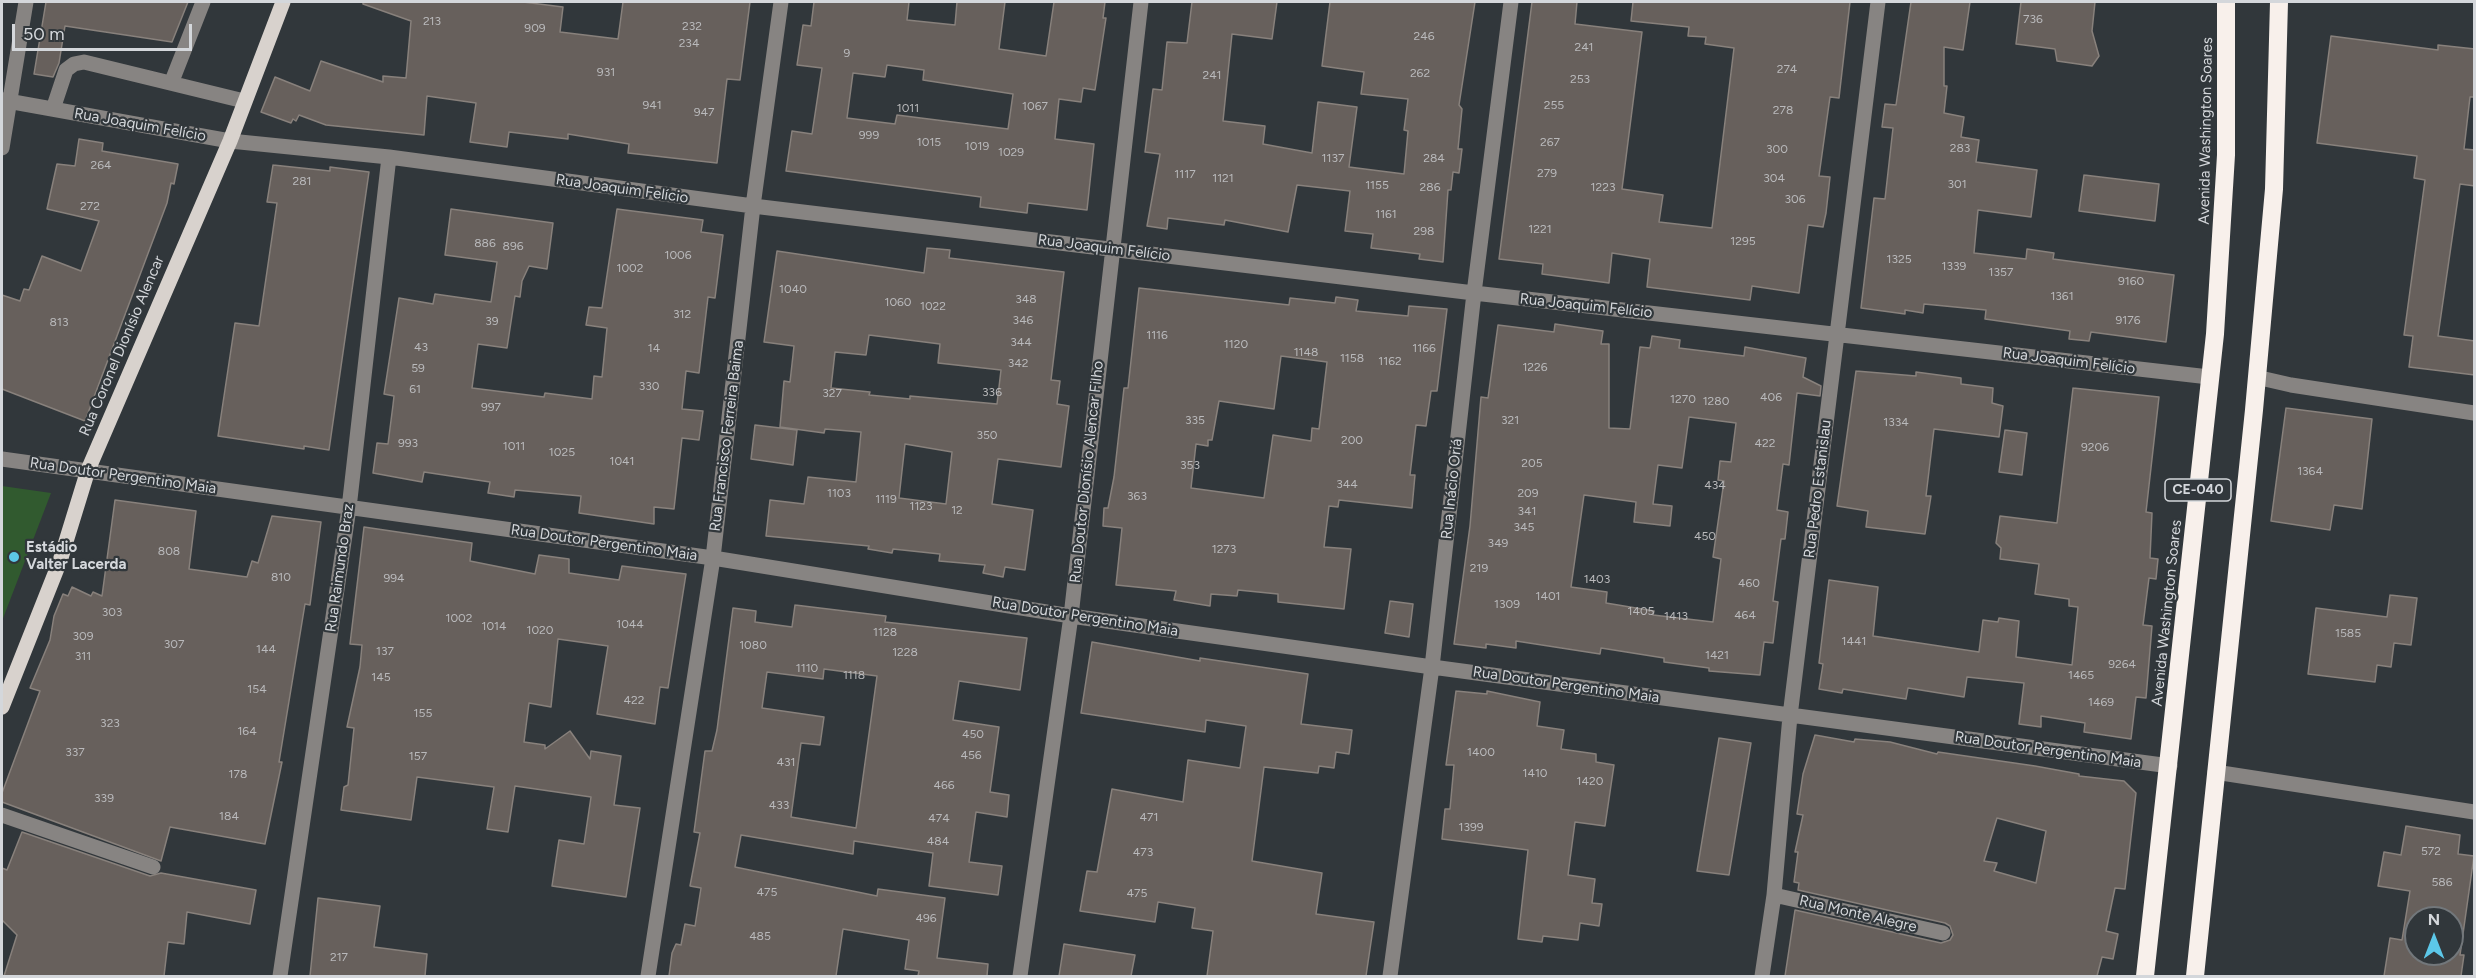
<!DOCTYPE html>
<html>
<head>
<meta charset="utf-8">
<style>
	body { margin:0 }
	#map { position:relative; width:2476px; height:978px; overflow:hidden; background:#31373b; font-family:Figtree,sans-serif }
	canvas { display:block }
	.frame { position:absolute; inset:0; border:3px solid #d4d7db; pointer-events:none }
	.north { position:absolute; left:2404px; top:906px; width:60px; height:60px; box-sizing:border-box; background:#31373b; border:2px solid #72777b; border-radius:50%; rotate:0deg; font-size:16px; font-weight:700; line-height:24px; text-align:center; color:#d4d7db }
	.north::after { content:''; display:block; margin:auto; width:21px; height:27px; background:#5cc7e8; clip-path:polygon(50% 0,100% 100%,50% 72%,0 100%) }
	.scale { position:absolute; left:12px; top:24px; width:180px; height:27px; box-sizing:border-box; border:3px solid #d4d7db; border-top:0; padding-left:8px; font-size:18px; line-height:21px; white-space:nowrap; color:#d4d7db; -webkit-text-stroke:4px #31373b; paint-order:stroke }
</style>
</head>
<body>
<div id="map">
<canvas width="2476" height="978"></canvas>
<div class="frame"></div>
<div class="north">N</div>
<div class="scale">50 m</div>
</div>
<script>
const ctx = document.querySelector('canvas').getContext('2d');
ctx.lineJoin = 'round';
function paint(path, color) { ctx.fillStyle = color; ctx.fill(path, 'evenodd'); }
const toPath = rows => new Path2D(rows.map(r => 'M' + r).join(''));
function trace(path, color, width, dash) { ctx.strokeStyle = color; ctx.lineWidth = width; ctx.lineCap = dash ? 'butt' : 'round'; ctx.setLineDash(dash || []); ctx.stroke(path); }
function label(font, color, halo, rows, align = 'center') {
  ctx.font = font + ' Figtree,sans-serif'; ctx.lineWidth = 4.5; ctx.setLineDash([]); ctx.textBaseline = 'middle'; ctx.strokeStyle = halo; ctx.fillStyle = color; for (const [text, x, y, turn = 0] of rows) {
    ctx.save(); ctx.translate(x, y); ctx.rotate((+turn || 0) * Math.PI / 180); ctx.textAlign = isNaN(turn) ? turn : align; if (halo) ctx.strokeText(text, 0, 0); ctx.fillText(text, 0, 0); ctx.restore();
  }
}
paint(toPath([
	[2,486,51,493,2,621]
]), '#315a2f');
const building = toPath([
	[46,2,188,2,172,42,65,26,59,63,53,77,34,74,46,2],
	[363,2,523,2,563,7,560,32,618,39,623,2,750,2,740,80,727,79,717,163,628,153,629,144,568,134,568,139,509,132,507,147,470,142,476,103,427,96,424,135,326,125,299,115,296,121,293,119,291,123,261,112,275,77,310,91,321,61,383,82,383,76,406,78,411,21,363,4,363,2],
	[814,2,909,2,907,20,955,25,957,2,1005,2,999,49,1046,56,1054,2,1105,2,1103,18,1106,18,1095,90,1083,88,1081,102,1059,99,1055,139,1094,144,1087,210,1028,203,1027,213,980,207,981,197,786,171,792,131,812,134,822,68,797,65,803,25,811,26,814,2],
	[887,65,924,70,923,80,1013,94,1008,129,897,115,895,124,847,118,853,73,885,77,887,65],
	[1192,2,1277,2,1272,39,1232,34,1223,121,1265,126,1263,144,1312,153,1318,102,1357,107,1349,167,1404,174,1408,131,1404,130,1408,99,1361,94,1364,72,1322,66,1330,2,1475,2,1459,105,1462,109,1458,149,1462,149,1459,173,1453,172,1451,190,1448,190,1443,262,1419,259,1420,254,1371,248,1373,234,1345,231,1350,191,1297,185,1288,232,1225,220,1224,225,1168,218,1167,229,1147,226,1160,154,1145,152,1153,89,1162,90,1167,42,1187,43,1192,2],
	[1532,2,1577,2,1575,24,1642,32,1622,189,1663,195,1659,222,1712,228,1734,48,1705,44,1706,37,1688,36,1689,27,1631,21,1633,2,1850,2,1839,98,1830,97,1819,176,1830,177,1826,213,1823,227,1808,225,1799,293,1752,286,1750,300,1647,287,1650,259,1612,253,1609,283,1542,274,1543,264,1499,259,1532,2],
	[1911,2,1970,2,1963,50,1944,47,1944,86,1947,86,1944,113,1964,117,1961,137,1979,140,1976,162,2037,170,2031,217,1978,210,1974,253,2026,259,2027,249,2054,253,2053,259,2174,275,2166,342,2091,332,2089,341,2069,339,2070,331,1985,319,1986,310,1924,304,1923,313,1905,310,1905,314,1861,308,1874,198,1885,199,1893,128,1882,127,1885,104,1896,105,1911,2],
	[2021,2,2095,2,2092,31,2099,56,2092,66,2057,61,2055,49,2016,44,2021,2],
	[2331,36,2438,50,2438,45,2475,49,2475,97,2470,97,2464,149,2475,150,2475,186,2460,184,2438,336,2475,341,2475,375,2409,367,2413,336,2404,335,2425,180,2414,178,2417,156,2317,143,2331,36],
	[79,139,103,143,102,151,178,164,174,184,171,183,167,203,85,421,2,389,2,295,20,301,24,289,29,290,42,256,81,271,99,221,47,209,57,164,75,166,79,139],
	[273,165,330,171,330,167,369,172,329,450,304,446,304,449,218,436,235,323,259,326,277,203,267,202,273,165],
	[2084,175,2159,184,2155,221,2079,211,2084,175],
	[451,209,553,223,547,269,529,266,522,281,520,297,515,296,507,348,478,344,472,388,544,397,545,393,592,399,594,376,602,377,607,328,586,325,589,307,602,308,617,209,703,220,701,232,723,235,715,298,708,297,699,373,686,371,682,409,703,411,699,440,682,438,674,509,654,507,654,524,579,513,581,496,515,490,514,497,488,493,490,482,424,472,422,482,373,473,377,443,388,444,393,405,394,396,384,394,399,298,433,304,435,294,491,302,497,262,445,255,451,209],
	[927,248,950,250,949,258,1064,272,1051,380,1060,381,1057,404,1069,406,1061,467,998,459,992,504,1033,510,1025,570,1005,567,1003,577,983,573,985,565,939,561,940,554,893,549,892,553,868,549,869,546,766,536,770,500,804,504,808,477,856,482,861,432,825,429,824,433,780,427,784,381,790,382,794,346,764,342,777,251,924,273,927,248],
	[869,335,940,344,938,363,1001,370,997,404,910,396,910,399,869,395,870,392,831,388,835,352,866,355,869,335],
	[905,444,952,452,946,504,899,498,905,444],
	[1139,288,1289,305,1290,298,1335,303,1336,297,1358,300,1356,311,1408,316,1409,306,1447,309,1437,391,1431,391,1426,426,1416,425,1410,475,1415,475,1412,508,1339,500,1338,507,1329,506,1324,547,1351,549,1344,609,1278,602,1278,594,1238,590,1237,596,1211,594,1210,606,1174,600,1176,591,1116,585,1122,528,1103,526,1104,508,1108,508,1114,477,1124,388,1128,388,1139,288],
	[1281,356,1327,362,1319,429,1312,428,1311,441,1273,435,1264,498,1191,488,1196,444,1208,446,1208,440,1212,440,1219,401,1274,409,1281,356],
	[1555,324,1603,331,1601,344,1609,344,1609,428,1630,429,1640,347,1650,348,1652,336,1680,340,1679,348,1744,356,1745,347,1806,358,1803,377,1821,386,1820,396,1797,393,1789,465,1783,464,1777,510,1788,512,1785,539,1781,539,1773,601,1778,602,1773,643,1764,642,1760,675,1709,671,1709,668,1664,662,1664,658,1601,648,1600,654,1516,641,1516,648,1486,644,1486,648,1454,644,1470,526,1481,397,1488,398,1498,325,1554,332,1555,324],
	[1689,417,1736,423,1731,462,1720,461,1718,480,1724,481,1713,557,1721,559,1713,622,1653,615,1654,611,1606,603,1607,592,1571,587,1584,495,1636,502,1634,522,1670,526,1672,506,1653,504,1658,465,1682,468,1689,417],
	[1856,371,1916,376,1916,372,1961,378,1961,384,1993,388,1992,403,2003,406,1999,437,1934,429,1926,496,1931,496,1925,534,1866,527,1868,511,1837,506,1856,371],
	[2073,388,2159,397,2146,512,2152,513,2150,558,2158,559,2156,579,2149,578,2143,625,2152,626,2146,698,2136,697,2131,739,2084,732,2085,723,2041,716,2041,727,2019,724,2024,683,1967,677,1964,697,1908,688,1906,699,1843,689,1842,693,1819,689,1823,664,1819,663,1829,580,1878,587,1873,636,1979,652,1983,620,1998,622,1999,618,2019,621,2016,657,2072,665,2078,607,2069,606,2069,599,2035,594,2039,564,2000,559,2001,548,1996,543,2000,516,2057,523,2073,388],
	[2286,408,2372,419,2362,509,2334,505,2330,530,2271,521,2286,408],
	[755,425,797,430,793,465,751,459,755,425],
	[2005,430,2027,433,2022,475,1999,472,2005,430],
	[115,500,196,511,189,569,247,577,252,561,258,563,272,516,321,522,310,605,305,604,279,762,282,762,265,844,170,827,161,861,2,802,2,793,40,691,30,688,50,640,54,616,63,594,68,596,72,587,91,596,93,592,102,596,115,500],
	[364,527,472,543,470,561,535,574,539,555,569,559,569,573,619,580,622,566,686,574,668,688,660,687,655,724,597,714,608,646,558,639,551,707,529,703,524,742,545,745,545,749,570,731,590,759,591,751,621,756,614,805,640,808,626,897,552,886,559,840,584,844,591,797,515,786,508,832,487,829,494,787,417,777,411,820,341,810,344,787,348,785,354,728,347,727,360,667,362,645,350,644,364,527],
	[2390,595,2417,598,2411,645,2394,643,2391,667,2377,665,2375,682,2308,674,2316,608,2387,617,2390,595],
	[1390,601,1413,604,1409,637,1385,633,1390,601],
	[795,605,886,616,885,622,1027,638,1020,690,959,681,953,720,999,727,990,792,1009,795,1007,817,976,812,969,862,1002,866,998,895,929,886,933,853,854,841,853,854,741,835,735,867,877,896,878,889,945,898,937,958,988,964,987,976,918,976,919,971,905,969,909,940,843,929,836,976,669,976,672,953,676,944,681,945,685,924,695,926,701,888,690,886,700,833,694,832,705,751,712,751,717,730,733,608,756,611,755,622,792,627,795,605],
	[824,669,877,676,856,828,791,817,801,743,820,745,824,717,762,708,767,672,823,679,824,669],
	[1092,642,1200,661,1200,658,1308,674,1301,724,1352,730,1349,754,1336,752,1334,768,1319,766,1318,773,1264,767,1252,861,1322,873,1316,914,1374,922,1366,976,1207,976,1213,931,1192,928,1195,908,1158,902,1155,922,1080,911,1087,871,1097,872,1112,789,1183,802,1188,760,1240,768,1246,726,1206,720,1205,732,1081,713,1092,642],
	[1456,691,1487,694,1487,691,1540,702,1537,726,1564,730,1561,749,1596,754,1596,762,1614,765,1605,826,1575,822,1568,875,1595,879,1592,903,1602,904,1599,926,1580,923,1578,940,1543,936,1542,942,1518,939,1528,850,1442,839,1445,809,1450,809,1454,765,1446,765,1456,691],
	[1815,735,1854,742,1855,739,1890,742,1937,754,1938,752,2035,766,2079,774,2079,776,2124,781,2136,793,2125,889,2115,888,2106,931,2118,934,2113,959,2102,957,2097,976,1785,976,1795,910,1941,943,1950,940,1953,935,1950,926,1945,923,1798,890,1799,883,1794,882,1798,852,1795,852,1803,815,1797,814,1803,774,1815,735],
	[1997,818,2046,831,2036,883,1994,871,1997,863,1984,861,1997,818],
	[1719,738,1751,743,1729,875,1697,871,1719,738],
	[2406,826,2460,835,2458,854,2474,856,2460,955,2464,955,2461,976,2384,976,2390,938,2402,940,2410,891,2378,886,2384,852,2401,855,2406,826],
	[2416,918,2452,918,2452,954,2416,954,2416,918],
	[22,832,150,876,161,873,256,890,250,924,187,912,184,944,168,942,164,976,4,976,17,935,2,920,2,868,7,870,22,832],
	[318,898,380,906,374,947,427,954,425,976,310,976,318,898],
	[1064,944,1135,955,1131,976,1059,976,1064,944]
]);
paint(building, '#67605c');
trace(building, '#88817c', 1.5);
trace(toPath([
	[172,81,203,2],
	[2,100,230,141,389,157,753,206,1474,293,2209,377],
	[53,109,66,70,74,64,84,62,244,101],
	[2,148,26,2],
	[2256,377,2291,385,2474,413],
	[2,459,713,558,1071,616,1432,667,2170,766],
	[2215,772,2474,812],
	[2,815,153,867],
	[1774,895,1943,933],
	[280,976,349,508,389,157],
	[648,976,713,558,753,206,781,2],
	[1020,976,1071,616,1141,2],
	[1390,976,1432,667,1474,293,1511,2],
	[1762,976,1774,895,1790,716,1878,2]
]), '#878482', 15);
trace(toPath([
	[2,707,60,561,88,470,230,141,283,2]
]), '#d8d2cd', 15);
trace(toPath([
	[2145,976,2215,334,2226,155,2226,2],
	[2195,976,2254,410,2274,189,2279,2]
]), '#f8f0eb', 18);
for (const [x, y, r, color] of [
	[14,557,6,"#5cc7e8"]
]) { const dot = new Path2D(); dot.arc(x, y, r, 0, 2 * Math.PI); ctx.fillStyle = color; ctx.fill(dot); trace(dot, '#31373b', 2); }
label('12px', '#b9b9bb', null, [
	["736",2033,19],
	["213",432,21],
	["232",692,26],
	["909",535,28],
	["246",1424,36],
	["234",689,43],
	["241",1584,47],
	["9",847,53],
	["274",1787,69],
	["931",606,72],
	["262",1420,73],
	["241",1212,75],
	["253",1580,79],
	["941",652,105],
	["255",1554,105],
	["1067",1035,106],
	["1011",908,108],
	["278",1783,110],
	["947",704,112],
	["999",869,135],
	["1015",929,142],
	["267",1550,142],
	["1019",977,146],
	["283",1960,148],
	["300",1777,149],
	["1029",1011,152],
	["1137",1333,158],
	["284",1434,158],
	["264",101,165],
	["279",1547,173],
	["1117",1185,174],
	["1121",1223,178],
	["304",1774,178],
	["281",302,181],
	["301",1957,184],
	["1155",1377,185],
	["286",1430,187],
	["1223",1603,187],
	["306",1795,199],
	["272",90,206],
	["1161",1386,214],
	["1221",1540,229],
	["298",1424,231],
	["1295",1743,241],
	["886",485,243],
	["896",513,246],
	["1006",678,255],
	["1325",1899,259],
	["1339",1954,266],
	["1002",630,268],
	["1357",2001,272],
	["9160",2131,281],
	["1040",793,289],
	["1361",2062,296],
	["348",1026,299],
	["1060",898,302],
	["1022",933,306],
	["312",682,314],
	["346",1023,320],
	["9176",2128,320],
	["39",492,321],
	["813",59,322],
	["1116",1157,335],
	["344",1021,342],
	["1120",1236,344],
	["43",421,347],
	["14",654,348],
	["1166",1424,348],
	["1148",1306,352],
	["1158",1352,358],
	["1162",1390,361],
	["342",1018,363],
	["1226",1535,367],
	["59",418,368],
	["330",649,386],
	["61",415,389],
	["336",992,392],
	["327",832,393],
	["406",1771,397],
	["1270",1683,399],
	["1280",1716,401],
	["997",491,407],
	["335",1195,420],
	["321",1510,420],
	["1334",1896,422],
	["350",987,435],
	["200",1352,440],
	["993",408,443],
	["422",1765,443],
	["1011",514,446],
	["9206",2095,447],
	["1025",562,452],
	["1041",622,461],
	["205",1532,463],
	["353",1190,465],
	["1364",2310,471],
	["344",1347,484],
	["434",1715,485],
	["1103",839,493],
	["209",1528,493],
	["363",1137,496],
	["1119",886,499],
	["1123",921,506],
	["12",957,510],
	["341",1527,511],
	["345",1524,527],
	["450",1705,536],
	["349",1498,543],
	["1273",1224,549],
	["808",169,551],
	["219",1479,568],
	["810",281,577],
	["994",394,578],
	["1403",1597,579],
	["460",1749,583],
	["1401",1548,596],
	["1309",1507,604],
	["1405",1641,611],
	["303",112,612],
	["464",1745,615],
	["1413",1676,616],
	["1002",459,618],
	["1044",630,624],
	["1014",494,626],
	["1020",540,630],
	["1128",885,632],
	["1585",2348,633],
	["309",83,636],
	["1441",1854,641],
	["307",174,644],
	["1080",753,645],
	["144",266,649],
	["137",385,651],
	["1228",905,652],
	["1421",1717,655],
	["311",83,656],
	["9264",2122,664],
	["1110",807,668],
	["1118",854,675],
	["1465",2081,675],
	["145",381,677],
	["154",257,689],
	["422",634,700],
	["1469",2101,702],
	["155",423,713],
	["323",110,723],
	["164",247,731],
	["450",973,734],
	["337",75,752],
	["1400",1481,752],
	["456",971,755],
	["157",418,756],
	["431",786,762],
	["1410",1535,773],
	["178",238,774],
	["1420",1590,781],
	["466",944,785],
	["339",104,798],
	["433",779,805],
	["184",229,816],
	["471",1149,817],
	["474",939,818],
	["1399",1471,827],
	["484",938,841],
	["572",2431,851],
	["473",1143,852],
	["586",2442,882],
	["475",767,892],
	["475",1137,893],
	["496",926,918],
	["485",760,936],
	["217",339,957]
]);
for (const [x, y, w] of [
	[2198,490,66]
]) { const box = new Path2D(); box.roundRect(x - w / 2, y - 11, w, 22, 4.5); ctx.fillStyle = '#31373b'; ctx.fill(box); trace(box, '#d4d7db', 1.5); }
label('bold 14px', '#d4d7db', null, [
	["CE-040",2198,490]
]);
label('15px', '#d4d7db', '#31373b', [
	["Rua Joaquim Felício",140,125,10],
	["Avenida Washington Soares",2206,131,-89],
	["Rua Joaquim Felício",622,189,8],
	["Rua Joaquim Felício",1104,248,7],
	["Rua Joaquim Felício",1586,306,6],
	["Rua Coronel Dionísio Alencar",122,346,-67],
	["Rua Joaquim Felício",2069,361,7],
	["Rua Francisco Ferreira Baima",727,436,-83],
	["Rua Doutor Dionísio Alencar Filho",1087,472,-84],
	["Rua Doutor Pergentino Maia",123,476,8],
	["Rua Inácio Oriá",1452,489,-84],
	["Rua Pedro Estanislau",1818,489,-83],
	["Rua Doutor Pergentino Maia",604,543,8],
	["Rua Raimundo Braz",340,568,-82],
	["Avenida Washington Soares",2167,613,-84],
	["Rua Doutor Pergentino Maia",1085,617,9],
	["Rua Doutor Pergentino Maia",1566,685,8],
	["Rua Doutor Pergentino Maia",2048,750,8],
	["Rua Monte Alegre",1858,914,13]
]);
label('bold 15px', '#d4d7db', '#31373b', [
	["Estádio",26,548],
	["Valter Lacerda",26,565]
], 'left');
</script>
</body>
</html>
